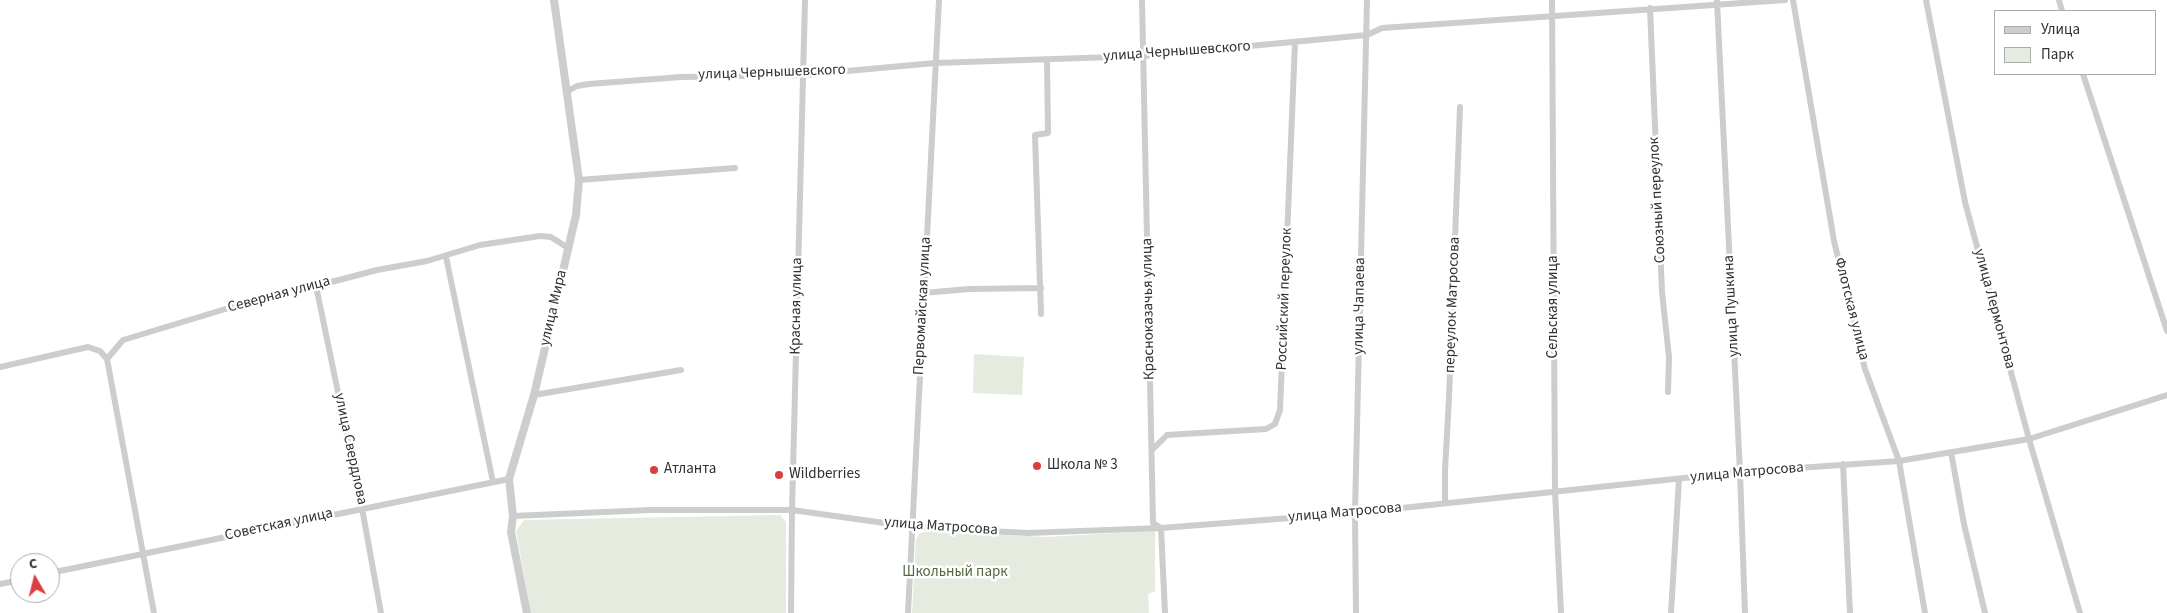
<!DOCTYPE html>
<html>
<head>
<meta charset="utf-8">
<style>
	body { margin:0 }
	#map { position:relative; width:2167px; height:613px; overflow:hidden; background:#fff; font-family:"Source Sans 3",sans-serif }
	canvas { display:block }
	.legend { position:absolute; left:1994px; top:10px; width:162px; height:65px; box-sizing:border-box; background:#fff; border:1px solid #acacac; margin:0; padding:6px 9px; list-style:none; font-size:15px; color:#303030 }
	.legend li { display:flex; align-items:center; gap:10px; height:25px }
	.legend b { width:25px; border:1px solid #acacac }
	.north { position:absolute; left:10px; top:553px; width:50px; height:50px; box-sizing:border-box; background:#fff; border:1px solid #acacac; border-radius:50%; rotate:352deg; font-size:14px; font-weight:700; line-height:20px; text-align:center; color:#303030 }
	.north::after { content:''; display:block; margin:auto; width:18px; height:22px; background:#db3e3e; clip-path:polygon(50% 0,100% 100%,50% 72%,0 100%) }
</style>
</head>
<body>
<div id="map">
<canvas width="2167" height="613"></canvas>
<ul class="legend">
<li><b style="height:6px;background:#cdcdcd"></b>Улица</li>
<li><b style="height:14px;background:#e5ecdf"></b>Парк</li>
</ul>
<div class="north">С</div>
</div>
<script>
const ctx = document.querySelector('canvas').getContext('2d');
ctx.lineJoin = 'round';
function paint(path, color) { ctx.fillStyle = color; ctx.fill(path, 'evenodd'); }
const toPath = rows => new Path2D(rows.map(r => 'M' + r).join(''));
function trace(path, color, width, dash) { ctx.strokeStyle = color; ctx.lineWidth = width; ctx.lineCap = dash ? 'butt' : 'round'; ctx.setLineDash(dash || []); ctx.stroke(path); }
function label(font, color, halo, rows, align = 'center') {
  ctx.font = font + ' "Source Sans 3",sans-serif'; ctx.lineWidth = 5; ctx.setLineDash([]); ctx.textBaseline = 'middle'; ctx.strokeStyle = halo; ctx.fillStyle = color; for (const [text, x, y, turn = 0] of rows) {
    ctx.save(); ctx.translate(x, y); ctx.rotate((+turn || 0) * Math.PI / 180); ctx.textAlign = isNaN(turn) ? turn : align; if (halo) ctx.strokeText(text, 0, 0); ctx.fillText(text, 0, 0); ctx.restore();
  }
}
paint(toPath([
	[974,354,1024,357,1022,395,973,393],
	[780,515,786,522,786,613,531,613,516,531,524,520],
	[929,531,1045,537,1155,531,1155,591,1148,594,1149,613,912,613,916,539,920,533]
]), '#e5ecdf');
trace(toPath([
	[1142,0,1153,523,1161,528,1165,613],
	[1552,0,1555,491,1561,613],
	[1793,0,1834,241,1865,369,1899,461,1925,613],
	[1926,0,1965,202,2029,439,2080,613],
	[2059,0,2062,11],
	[1717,1,1740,472,1745,613],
	[1650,8,1662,292,1669,357,1668,392],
	[2083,74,2167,331],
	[568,91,577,86,589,84,681,77,803,75,935,63,1143,56,1367,35,1382,28,1785,0],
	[579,180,735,168],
	[446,257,493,482],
	[316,286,362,508,381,613],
	[923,293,969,289,1041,288],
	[1041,314,1035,135,1048,133,1047,60],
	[107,359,154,613],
	[0,367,88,347,100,351,107,359,123,340,295,288,316,286,377,270,427,261,480,245,540,236,551,237,568,248],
	[534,395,681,370],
	[1152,450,1167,435,1266,429,1275,424,1280,410,1295,42],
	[1951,452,1964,524,1985,613],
	[1843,464,1850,613],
	[1445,503,1445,470,1449,398,1460,107],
	[513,516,650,510,792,510,913,527,969,530,1028,533,1161,528,1355,513,1740,472,1899,461,2029,439,2167,395],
	[50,573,509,479],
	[0,584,20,580],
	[791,613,792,510,805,0],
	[908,613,939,0],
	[1356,613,1355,513,1367,0],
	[1671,613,1679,479]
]), '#cdcdcd', 6);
trace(toPath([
	[527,613,511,532,513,516,509,479,534,395,576,215,579,180,554,0]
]), '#cdcdcd', 8);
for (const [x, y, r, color] of [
	[1037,466,5,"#db3e3e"],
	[654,470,5,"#db3e3e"],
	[779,475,5,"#db3e3e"]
]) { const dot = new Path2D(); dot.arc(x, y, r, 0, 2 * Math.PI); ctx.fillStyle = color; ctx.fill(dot); trace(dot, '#fff', 2); }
label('15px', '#303030', '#fff', [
	["улица Чернышевского",1177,52,-4],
	["улица Чернышевского",772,73,-2],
	["Союзный переулок",1658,200,-93],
	["Северная улица",279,295,-15],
	["Российский переулок",1285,299,-88],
	["переулок Матросова",1453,305,-88],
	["Красная улица",797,306,-89],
	["Первомайская улица",923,306,-87],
	["улица Чапаева",1360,306,-89],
	["улица Пушкина",1732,306,-93],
	["Сельская улица",1554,307,-90],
	["улица Мира",554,308,-77],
	["Красноказачья улица",1149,309,-91],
	["Флотская улица",1851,309,76],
	["улица Лермонтова",1994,309,75],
	["улица Свердлова",350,449,78],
	["улица Матросова",1747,473,-5],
	["улица Матросова",1345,513,-5],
	["Советская улица",279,525,-12],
	["улица Матросова",941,527,4]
]);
label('15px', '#303030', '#fff', [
	["Школа № 3",1047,466],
	["Атланта",664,470],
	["Wildberries",789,475]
], 'left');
label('15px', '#50693f', '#fff', [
	["Школьный парк",955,573]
]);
</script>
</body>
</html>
